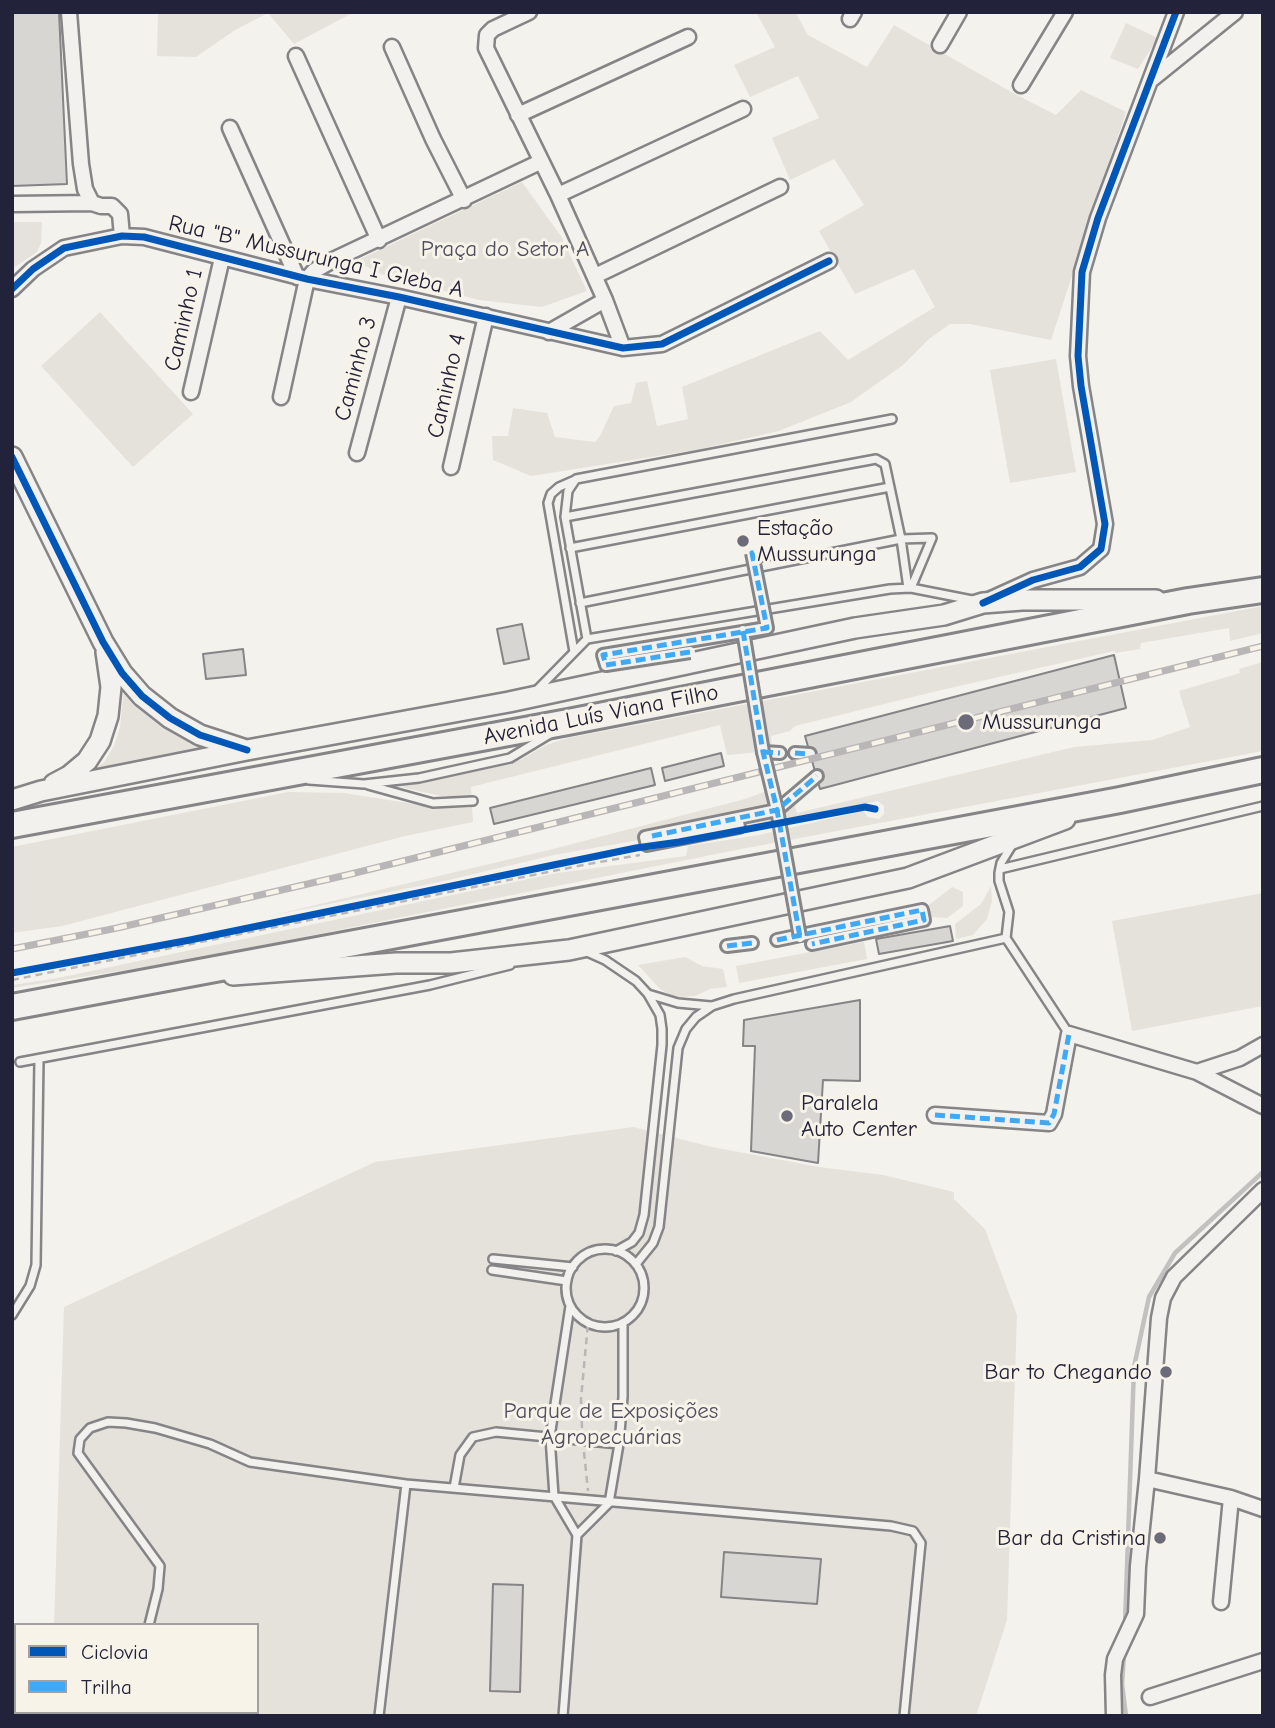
<!DOCTYPE html>
<html>
<head>
<meta charset="utf-8">
<style>
	body { margin:0 }
	#map { position:relative; width:1275px; height:1728px; overflow:hidden; background:#f4f2ec; font-family:"Comic Neue",sans-serif }
	canvas { display:block }
	.frame { position:absolute; inset:0; border:14px solid #22223b; pointer-events:none }
	.legend { position:absolute; left:14px; top:1623px; width:245px; height:91px; box-sizing:border-box; background:#f7f3e8; border:2px solid #a29fa3; margin:0; padding:9px 12px; list-style:none; font-size:21px; color:#22223b }
	.legend li { display:flex; align-items:center; gap:14px; height:35px }
	.legend b { width:35px; border:2px solid #a29fa3 }
</style>
</head>
<body>
<div id="map">
<canvas width="1275" height="1728"></canvas>
<div class="frame"></div>
<ul class="legend">
<li><b style="height:9px;background:#0057b8"></b>Ciclovia</li>
<li><b style="height:9px;background:#3fa9f5"></b>Trilha</li>
</ul>
</div>
<script>
const ctx = document.querySelector('canvas').getContext('2d');
ctx.lineJoin = 'round';
function paint(path, color) { ctx.fillStyle = color; ctx.fill(path, 'evenodd'); }
const toPath = rows => new Path2D(rows.map(r => 'M' + r).join(''));
function trace(path, color, width, dash) { ctx.strokeStyle = color; ctx.lineWidth = width; ctx.lineCap = dash ? 'butt' : 'round'; ctx.setLineDash(dash || []); ctx.stroke(path); }
function label(font, color, halo, rows, align = 'center') {
  ctx.font = font + ' "Comic Neue",sans-serif'; ctx.lineWidth = 6; ctx.setLineDash([]); ctx.textBaseline = 'middle'; ctx.strokeStyle = halo; ctx.fillStyle = color; for (const [text, x, y, turn = 0] of rows) {
    ctx.save(); ctx.translate(x, y); ctx.rotate((+turn || 0) * Math.PI / 180); ctx.textAlign = isNaN(turn) ? turn : align; if (halo) ctx.strokeText(text, 0, 0); ctx.fillText(text, 0, 0); ctx.restore();
  }
}
paint(toPath([
	[158,12,354,12,294,44,268,13,235,30,196,57,157,56],
	[756,12,795,12,808,35,867,67,894,25,1013,93,1056,115,1081,90,1126,112,1051,340,970,324,950,324,929,339,903,365,851,402,779,431,696,450,531,476,493,460,492,436,508,436,513,408,547,413,555,437,595,442,600,436,614,406,631,403,636,383,647,381,657,426,688,419,682,387,820,331,848,360,935,307,914,269,855,294,819,231,864,205,834,159,790,180,772,138,819,118,798,76,750,97,734,65,775,47],
	[1126,23,1158,38,1138,69,1110,58],
	[522,182,561,236,587,291,542,307,479,300,381,274,356,261],
	[12,222,42,222,41,243,37,252,12,269],
	[100,312,193,414,133,467,41,366],
	[1056,359,1076,472,1010,483,990,370],
	[1263,606,1263,633,1230,641,1229,628,1141,643,1140,649,1115,653,1114,651,937,691,795,726,790,731,771,736,772,751,727,755,720,725,471,787,473,822,405,836,62,926,12,933,12,847,288,792,344,793,440,808,470,808,470,796,441,796,400,787,486,769,522,759,546,745,568,738],
	[1263,662,1263,751,736,850,189,960,12,988,12,985,58,978,557,873,686,856,688,846,759,835,863,811,868,817,879,819,884,814,884,806,878,801,779,820,639,840,554,855,440,882,269,916,553,849,745,799,777,787,784,805,794,802,797,813,1074,747,1152,740,1190,727,1179,691,1240,673,1239,669],
	[124,688,213,750,93,771,104,762,114,746,120,727],
	[991,886,992,901,987,919,973,935,956,939,955,924,981,904],
	[952,887,963,892,963,906,947,918,929,917,925,908],
	[1263,893,1263,1006,1132,1031,1112,921],
	[864,942,867,959,739,983,736,966],
	[685,957,702,966,723,969,727,987,710,989,695,996,680,997,669,994,660,989,638,965],
	[633,1127,712,1147,819,1167,883,1175,954,1192,954,1199,985,1229,1017,1315,1007,1620,976,1716,51,1716,51,1712,257,1712,257,1625,54,1625,64,1307,375,1162]
]), '#e5e2dc');
trace(toPath([
	[1125,1624,1134,1367,1149,1297,1175,1253,1263,1172],
	[1124,1654,1122,1684,1126,1716]
]), '#c3c0c0', 4.5);
const building = toPath([
	[12,12,59,12,67,184,12,186,12,12],
	[522,624,529,659,504,664,497,629,522,624],
	[243,649,246,675,206,679,203,654,243,649],
	[1114,655,1126,708,820,789,805,736,1114,655],
	[721,753,724,766,665,781,662,768,721,753],
	[651,768,655,785,494,824,490,808,651,768],
	[950,926,953,941,879,954,876,939,950,926],
	[860,1000,860,1081,823,1080,818,1163,751,1151,755,1046,743,1046,744,1020,860,1000],
	[724,1552,821,1559,817,1604,721,1597,724,1552],
	[493,1584,523,1585,520,1692,490,1691,493,1584]
]);
paint(building, '#d7d6d3');
trace(building, '#858486', 2);
const service = toPath([
	[565,517,876,459,885,464,901,539,908,588],
	[570,548,890,487],
	[580,603,901,539,932,538,911,588],
	[587,639,565,517,568,491,576,479,892,419],
	[574,652,548,503,551,494,559,487,575,480],
	[538,689,587,639,890,589,911,588,972,600],
	[309,780,364,784,419,778,510,758,550,734],
	[368,785,433,803,473,801],
	[1012,845,1001,863,999,873,999,881,1009,912,1006,938,1069,1034],
	[1000,869,1263,806],
	[585,951,605,960,636,981,648,994,660,1015,662,1029,662,1045,644,1215,639,1233,632,1242,616,1251],
	[648,994,678,1003,711,1006],
	[20,1062,430,985,510,965],
	'566 1288a39 39 0 1 1 78 0a39 39 0 1 1-78 0Z',
	[493,1259,573,1267],
	[636,1264,653,1243,659,1227,678,1048,686,1029,696,1017,712,1006,734,999,1006,938],
	[492,1270,567,1281],
	[12,1315,30,1286,36,1265,39,1059],
	[454,1488,460,1455,473,1437,496,1432,619,1444],
	[577,1535,609,1503,619,1444,623,1397,623,1323],
	[149,1625,158,1589,160,1566,78,1453,80,1439,90,1428,108,1422,126,1423,155,1428,210,1444,250,1462,406,1484],
	[144,1716,145,1712],
	[379,1716,406,1484,891,1526,913,1531,921,1543,904,1716],
	[563,1716,577,1535,554,1496,550,1437,570,1306]
]);
const pedestrian = toPath([
	[763,752,780,753],
	[795,753,810,754],
	[777,810,817,776],
	[777,940,922,910,924,920,812,944],
	[727,946,752,943]
]);
const minor = toPath([
	[69,12,81,164,85,189,92,203,101,206,112,206,120,214,122,236],
	[529,12,493,29,487,35,486,48,558,195,605,300,549,332],
	[850,19,854,12],
	[940,45,959,12],
	[392,47,433,139,464,200],
	[296,56,379,240],
	[1152,79,1235,12],
	[1021,85,1065,12],
	[518,115,688,37],
	[230,128,297,277],
	[558,195,743,109],
	[12,204,92,203],
	[595,276,780,187],
	[12,289,33,269,64,248,122,236,144,237,307,279,399,297,623,348,662,344,829,261],
	[605,300,623,348],
	[191,392,222,258],
	[281,397,307,279,314,271,333,260,540,162],
	[357,453,399,297],
	[451,467,486,316],
	[989,600,1033,580,1080,567,1101,549,1105,524,1081,386,1078,356,1082,272,1098,218,1176,12],
	[1197,1072,1240,1058,1263,1045],
	[935,1115,1049,1123,1054,1114,1069,1034,1197,1072,1263,1106],
	[1147,1479,1231,1498,1263,1509],
	[1221,1602,1231,1498],
	[1150,1697,1263,1661],
	[1114,1716,1113,1675,1115,1659,1136,1614,1138,1566,1147,1479,1159,1318,1163,1298,1174,1277,1263,1190]
]);
const secondary = toPath([
	[12,457,103,642,122,673,142,696,170,718,200,735,243,749],
	[54,784,69,776,87,761,100,741,108,716,111,687,106,652],
	[12,800,41,791,247,750,509,702,855,628,944,615,983,603,1022,600,1156,600],
	[233,975,396,963,451,963,569,950,908,878,1065,819]
]);
const trunk = toPath([
	[12,825,568,722,1188,601,1263,590],
	[12,1007,1120,800,1263,770]
]);
trace(service, '#858486', 12);
trace(pedestrian, '#858486', 16);
trace(minor, '#858486', 19);
trace(secondary, '#858486', 24);
trace(trunk, '#858486', 30);
trace(toPath([
	[765,551,778,549],
	[12,980,588,864,640,855],
	[582,1428,581,1399,588,1323],
	[584,1452,588,1491]
]), '#b8b6b6', 2.5, [7, 5]);
trace(service, '#f2f1ed', 7);
trace(pedestrian, '#f2f1ed', 10);
trace(minor, '#f2f1ed', 14);
trace(secondary, '#f2f1ed', 19);
trace(trunk, '#f2f1ed', 24);
const rail = toPath([
	[12,949,117,928,351,874,1263,646]
]);
trace(rail, '#b8b6b6', 7);
trace(rail, '#f7f3e8', 4.5, [13]);
const pedestrianBridge = toPath([
	[743,631,763,752,777,810,800,937],
	[690,652,606,665,603,655,767,628,752,553],
	[678,835,738,822,739,827,647,845,645,837,777,810]
]);
trace(pedestrianBridge, '#858486', 16, []);
trace(pedestrianBridge, '#f2f1ed', 10);
trace(toPath([
	[743,631,763,752,777,810,800,937],
	[690,652,606,665,603,655,767,628,752,553,758,552],
	[763,752,780,753],
	[795,753,810,754],
	[652,836,777,810,817,776],
	[777,940,922,910,924,920,812,944],
	[727,946,752,943],
	[935,1115,1049,1123,1054,1114,1069,1034]
]), '#3fa9f5', 5, [10, 5]);
trace(toPath([
	[12,289,33,269,64,248,122,236,144,237,307,279,399,297,623,348,662,344,829,261],
	[12,457,103,642,122,673,142,696,170,718,200,735,247,750],
	[983,603,1033,580,1080,567,1101,549,1105,524,1081,386,1078,356,1082,272,1098,218,1176,12],
	[12,973,190,940,636,848,679,842,865,807,875,809]
]), '#0057b8', 7);
for (const [x, y, r, color] of [
	[743,541,7,"#6c6b79"],
	[966,722,9,"#6c6b79"],
	[787,1116,7,"#6c6b79"],
	[1166,1372,7,"#6c6b79"],
	[1160,1538,7,"#6c6b79"]
]) { const dot = new Path2D(); dot.arc(x, y, r, 0, 2 * Math.PI); ctx.fillStyle = color; ctx.fill(dot); trace(dot, '#f7f3e8', 2.5); }
label('23px', '#504f60', '#f7f3e8', [
	["Praça do Setor A",505,249],
	["Parque de Exposições",611,1411],
	["Agropecuárias",611,1437]
]);
label('23px', '#22223b', '#f7f3e8', [
	["Rua \"B\" Mussurunga I Gleba A",316,257,13],
	["Caminho 1",184,320,-77],
	["Caminho 3",356,369,-75],
	["Caminho 4",447,386,-77],
	["Avenida Luís Viana Filho",601,715,-11]
]);
label('23px', '#22223b', '#f7f3e8', [
	["Estação",757,528],
	["Mussurunga",757,554],
	["Mussurunga",982,722],
	["Paralela",801,1103],
	["Auto Center",801,1129],
	["Bar to Chegando",1152,1372,"right"],
	["Bar da Cristina",1146,1538,"right"]
], 'left');
</script>
</body>
</html>
